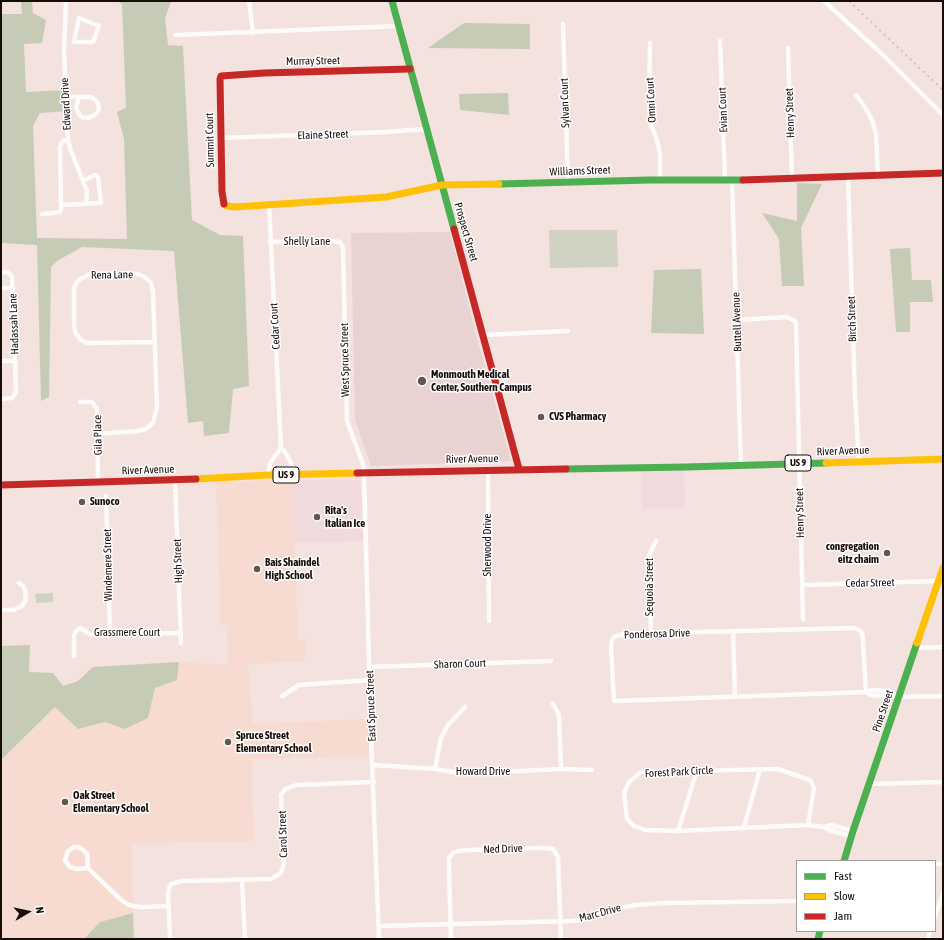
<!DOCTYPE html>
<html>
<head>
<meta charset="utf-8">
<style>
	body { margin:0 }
	#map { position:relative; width:944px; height:940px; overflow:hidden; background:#f3e2dd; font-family:"Asap Condensed",sans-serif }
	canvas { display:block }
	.frame { position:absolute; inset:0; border:2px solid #160c08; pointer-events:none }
	.legend { position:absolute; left:796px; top:860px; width:140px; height:72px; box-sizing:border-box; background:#fff; border:1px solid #a29e9c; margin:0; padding:5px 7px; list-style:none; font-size:12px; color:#160c08 }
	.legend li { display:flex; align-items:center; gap:8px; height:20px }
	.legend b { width:20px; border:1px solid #a29e9c }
	.north { position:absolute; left:8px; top:892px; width:40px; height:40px; -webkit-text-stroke:3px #fff; paint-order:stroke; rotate:81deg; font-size:11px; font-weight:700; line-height:16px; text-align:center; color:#160c08 }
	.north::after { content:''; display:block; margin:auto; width:14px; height:18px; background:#160c08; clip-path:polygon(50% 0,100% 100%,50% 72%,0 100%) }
</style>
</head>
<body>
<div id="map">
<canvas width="944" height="940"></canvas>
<div class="frame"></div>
<ul class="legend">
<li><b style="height:5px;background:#4caf50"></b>Fast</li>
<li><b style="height:5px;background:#ffc107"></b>Slow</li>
<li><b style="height:5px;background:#c62828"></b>Jam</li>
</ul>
<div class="north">N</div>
</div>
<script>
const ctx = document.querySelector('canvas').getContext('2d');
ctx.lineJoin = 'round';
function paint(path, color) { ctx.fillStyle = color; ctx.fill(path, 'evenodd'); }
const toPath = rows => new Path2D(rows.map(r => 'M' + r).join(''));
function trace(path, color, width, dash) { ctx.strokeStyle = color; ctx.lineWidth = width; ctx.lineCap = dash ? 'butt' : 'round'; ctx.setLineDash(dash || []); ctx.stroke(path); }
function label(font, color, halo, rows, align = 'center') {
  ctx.font = font + ' "Asap Condensed",sans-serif'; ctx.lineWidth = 3; ctx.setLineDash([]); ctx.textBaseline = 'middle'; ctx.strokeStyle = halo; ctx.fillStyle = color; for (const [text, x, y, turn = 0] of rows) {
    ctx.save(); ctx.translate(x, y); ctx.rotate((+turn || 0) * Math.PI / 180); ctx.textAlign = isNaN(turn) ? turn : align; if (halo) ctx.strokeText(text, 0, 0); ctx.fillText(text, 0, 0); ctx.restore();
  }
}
paint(toPath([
	[684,469,685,508,642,509,641,470],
	[292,480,360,480,363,541,294,542]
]), '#f0dadd');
paint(toPath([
	[292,480,298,639,305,639,305,661,248,664,253,724,368,719,369,756,251,759,254,841,131,844,133,913,100,922,84,939,1,939,1,760,55,707,77,729,105,722,125,729,148,718,155,688,177,680,179,662,228,665,227,625,221,625,216,482]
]), '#f7dbd0');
paint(toPath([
	[450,232,478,342,511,461,371,466,355,420,351,233]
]), '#e8d2d2');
paint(toPath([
	[549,230,617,230,618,267,550,268],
	[53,593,53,602,36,603,35,594]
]), '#d1d3c2');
paint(toPath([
	[21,1,32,1,33,13,46,20,42,43,24,44,26,92,67,90,69,111,40,113,33,126,37,238,127,239,124,139,117,112,126,108,122,4,117,1,171,1,165,19,168,45,183,46,192,220,220,235,243,236,249,386,233,389,229,433,204,436,203,421,188,423,174,251,82,247,57,261,51,267,49,397,41,401,37,245,1,243,1,14,22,14],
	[464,23,530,24,530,49,428,48],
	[508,93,509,115,460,110,459,94],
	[797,183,822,184,801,228,804,286,782,286,779,239,762,213,797,221],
	[910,248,912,280,931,280,933,302,910,302,910,332,896,332,890,249],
	[701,269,704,334,651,333,654,270],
	[30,645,29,672,53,673,63,686,78,681,93,667,179,662,177,680,155,688,148,718,125,729,105,722,78,729,55,707,1,760,1,646],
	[133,913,134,939,84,939,100,922]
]), '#c6cbb5');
trace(toPath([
	[66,1,64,52,68,140,71,151,87,191,86,204],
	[249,1,253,33],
	[824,1,882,54,943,115],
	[79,18,99,26,93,42,74,42,79,18],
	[563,24,568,183],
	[175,35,398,26],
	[720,41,725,179],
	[650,43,649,104,651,125,657,140,660,154,660,180],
	[788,48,792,177],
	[856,95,865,107,872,120,876,134,878,175],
	[66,97,79,97],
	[79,97,91,97,95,100,98,103,99,110,96,114,89,118,84,118,80,116,76,108,79,97],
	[221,138,386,132,426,129],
	[848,176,855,396,859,462],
	[732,180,741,465],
	[62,205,101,203,98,177,95,175,83,181],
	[269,205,281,448,285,452,291,463,293,475],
	[42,214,54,213,60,212,61,210,60,146,63,141,68,140],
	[270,242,332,241,340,242,343,248,347,421,363,464,364,473,371,737,379,939],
	[1,272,8,272,12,277,16,392,12,398,1,399],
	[1,288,13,288],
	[737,320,787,317,795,321,796,324,803,619],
	[483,335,568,331],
	[1,361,16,361],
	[80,402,92,402,97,409,98,483],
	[98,434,137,431,146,429,153,423,157,407,153,292,151,283,145,277,138,274,91,274,80,279,76,283,74,289,74,325,76,334,81,340,87,343,155,342],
	[488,470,489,621],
	[268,475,270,463,281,448],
	[175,480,181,643],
	[106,496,110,633],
	[802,585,938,581],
	[1,610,14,610,22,606,26,600,25,590,23,586,19,583],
	[733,631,735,697],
	[651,634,649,555,656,541],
	[916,648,943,647],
	[74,656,74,635,76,631,80,628,90,634,181,633],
	[369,667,551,661],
	[866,692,614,701,611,648,612,641,614,637,624,634,854,628,859,630,862,633,863,641,866,692,871,695,899,697,890,691,873,690,866,692],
	[282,696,299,685,370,680],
	[899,697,943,696],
	[553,704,559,715,561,769],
	[374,765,435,769,453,772,477,773,561,769,592,770],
	[435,769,441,738,448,725,465,707],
	[869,784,943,782],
	[808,825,814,788,810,780,778,769,641,772,630,781,624,792,627,819,634,826,645,830,678,831,808,825,824,827,831,825,853,831],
	[744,827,760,769],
	[824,827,829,830,851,836],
	[678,831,697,770],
	[935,864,943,864],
	[88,868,77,869,70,867,65,861,68,851,74,847,81,848,87,854,88,868,120,899,127,904,133,906,141,907,169,906],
	[242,880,245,939],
	[935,917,943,893],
	[379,926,570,921,581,920,615,909,635,905,665,903,797,901],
	[170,939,168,894,169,888,171,884,182,881,271,879,281,873,284,864,281,795,285,789,297,785,374,782],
	[451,939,449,869,449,858,453,853,458,851,469,850,536,848,546,848,553,849,558,857,561,939],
	[928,939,930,931]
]), '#fdfbfa', 4.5);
trace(toPath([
	[392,1,454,229],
	[499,184,649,180,743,180],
	[566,469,686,467,826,463],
	[844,861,853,831,917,643],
	[818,939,820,931]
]), '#4caf50', 7);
trace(toPath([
	[224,204,227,206,235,207,386,197,442,185,499,184],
	[826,463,943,459],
	[196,479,268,475,357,473],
	[917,643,943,568]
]), '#ffc107', 7);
trace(toPath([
	[743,180,943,173],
	[224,204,222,192,220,79,221,76,264,73,410,69],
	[454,229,519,469],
	[357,473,566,469],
	[1,485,196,479]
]), '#c62828', 7);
trace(toPath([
	[849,1,943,90]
]), '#c3bdbc', 1.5, [2, 4]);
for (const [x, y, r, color] of [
	[422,381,5,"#635753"],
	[541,417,4,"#635753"],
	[82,502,4,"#635753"],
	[317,517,4,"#635753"],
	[887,553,4,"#635753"],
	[257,569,4,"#635753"],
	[228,742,4,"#635753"],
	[65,802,4,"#635753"]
]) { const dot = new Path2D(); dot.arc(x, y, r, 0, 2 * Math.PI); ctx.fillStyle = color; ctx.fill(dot); trace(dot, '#fff', 1.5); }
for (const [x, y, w] of [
	[798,463,26],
	[286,475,26]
]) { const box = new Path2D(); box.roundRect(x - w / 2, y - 8, w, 16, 3); ctx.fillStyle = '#fff'; ctx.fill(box); trace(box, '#160c08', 1); }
label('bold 10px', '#160c08', null, [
	["US 9",798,463],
	["US 9",286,475]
]);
label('11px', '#160c08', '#fff', [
	["Murray Street",313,61,-1],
	["Omni Court",651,100,-93],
	["Sylvan Court",565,103,-92],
	["Edward Drive",66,104,-93],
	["Evian Court",723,110,-92],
	["Henry Street",790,113,-92],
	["Elaine Street",323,135,-2],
	["Summit Court",210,140,-91],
	["Williams Street",580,171,-2],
	["Prospect Street",466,232,74],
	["Shelly Lane",307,242],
	["Rena Lane",112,275,-1],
	["Birch Street",852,319,-92],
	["Buttell Avenue",737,322,-92],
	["Hadassah Lane",14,324,-92],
	["Cedar Court",275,326,-93],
	["West Spruce Street",345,360,-91],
	["Gila Place",98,435,-91],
	["River Avenue",843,451,-2],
	["River Avenue",472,459,-1],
	["River Avenue",148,470,-2],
	["Henry Street",800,513,-91],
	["Sherwood Drive",488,545,-90],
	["High Street",178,561,-92],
	["Windemere Street",108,565,-91],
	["Cedar Street",870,583,-1],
	["Sequoia Street",650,587,-90],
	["Grassmere Court",127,633],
	["Ponderosa Drive",657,634,-2],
	["Sharon Court",460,664,-2],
	["East Spruce Street",371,706,-92],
	["Pine Street",883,711,-71],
	["Howard Drive",483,772],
	["Forest Park Circle",679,772,-3],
	["Carol Street",283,834,-92],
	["Ned Drive",503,849,-2],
	["Marc Drive",600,913,-15]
]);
label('bold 11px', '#160c08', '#fff', [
	["Monmouth Medical",431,375],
	["Center, Southern Campus",431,388],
	["CVS Pharmacy",549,417],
	["Sunoco",90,502],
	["Rita's",325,511],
	["Italian Ice",325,524],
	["congregation",879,547,"right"],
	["eitz chaim",879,560,"right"],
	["Bais Shaindel",265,563],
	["High School",265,576],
	["Spruce Street",236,736],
	["Elementary School",236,749],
	["Oak Street",73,796],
	["Elementary School",73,809]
], 'left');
</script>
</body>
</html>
